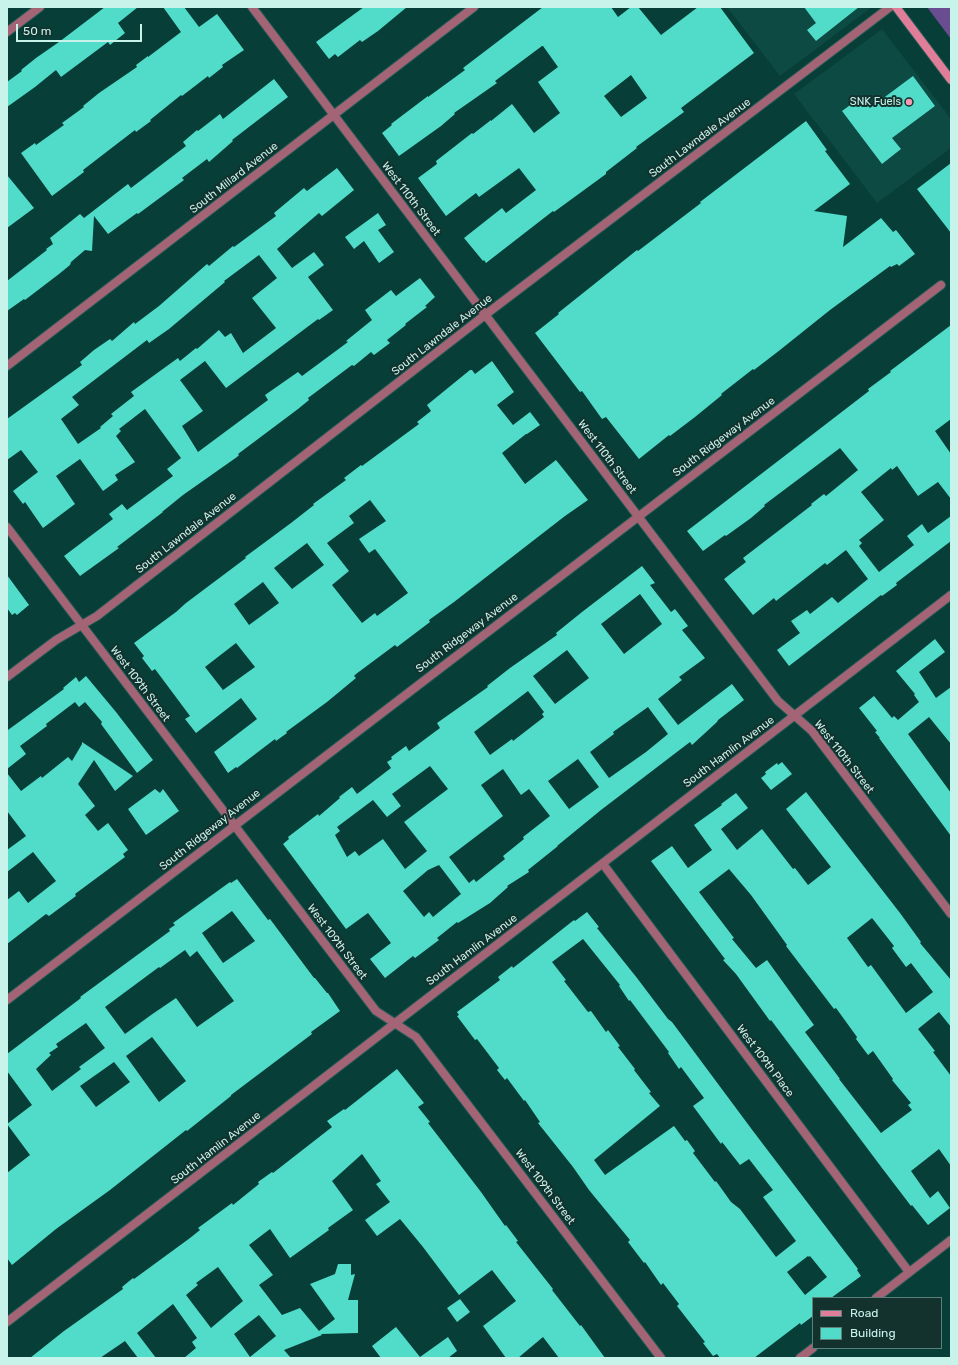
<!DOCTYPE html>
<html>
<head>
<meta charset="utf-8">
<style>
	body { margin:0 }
	#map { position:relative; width:958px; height:1365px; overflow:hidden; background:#073e38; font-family:Rubik,sans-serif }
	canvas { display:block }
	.frame { position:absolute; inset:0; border:8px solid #c8f3eb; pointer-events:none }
	.legend { position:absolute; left:812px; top:1297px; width:130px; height:52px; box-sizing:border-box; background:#13312d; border:1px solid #5b7f79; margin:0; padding:5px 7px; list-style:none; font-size:12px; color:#c8f3eb }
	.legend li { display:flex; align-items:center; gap:8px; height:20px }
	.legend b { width:20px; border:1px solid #5b7f79 }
	.scale { position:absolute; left:16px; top:24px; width:126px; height:18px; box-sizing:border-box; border:2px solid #c8f3eb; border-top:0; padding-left:5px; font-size:12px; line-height:14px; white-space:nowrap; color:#c8f3eb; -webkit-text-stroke:3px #13312d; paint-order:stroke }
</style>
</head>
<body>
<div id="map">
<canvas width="958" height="1365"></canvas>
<div class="frame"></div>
<ul class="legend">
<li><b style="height:5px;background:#e07e9a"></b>Road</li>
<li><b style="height:11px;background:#50dcc9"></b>Building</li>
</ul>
<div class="scale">50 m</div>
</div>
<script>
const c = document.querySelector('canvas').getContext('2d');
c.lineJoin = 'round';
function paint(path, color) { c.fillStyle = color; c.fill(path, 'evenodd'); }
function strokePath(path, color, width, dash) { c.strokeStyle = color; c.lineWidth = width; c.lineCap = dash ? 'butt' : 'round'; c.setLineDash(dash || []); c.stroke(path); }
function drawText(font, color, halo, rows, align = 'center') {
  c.font = font + ' Rubik,sans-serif'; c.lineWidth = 4; c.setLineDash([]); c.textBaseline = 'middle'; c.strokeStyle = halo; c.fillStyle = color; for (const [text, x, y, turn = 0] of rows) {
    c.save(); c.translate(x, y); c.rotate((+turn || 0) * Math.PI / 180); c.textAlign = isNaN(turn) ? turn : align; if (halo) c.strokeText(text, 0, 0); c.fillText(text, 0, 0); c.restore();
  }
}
paint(new Path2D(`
	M727 7H872L780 76Z
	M882 29 951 119V148L877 203 794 94Z`), '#0c4a43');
paint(new Path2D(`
	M927 7H951V39Z`), '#6a4d90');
paint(new Path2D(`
	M105 7H138L118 23 125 33 110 45 108 42 61 77 56 70 35 87 7 107V82L22 71 21 70 36 58 59 42Z
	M163 7H184L199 27 217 14 244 50 222 65 223 67 209 78 208 76 182 96 181 95 150 120 151 121 136 132 135 130 83 170 84 172 52 196 21 153 35 143 36 145 64 125 62 123 84 107 83 106 99 93 137 67 136 65 148 56V57L181 32Z
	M364 7H407L378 31 362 42 360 40 338 57 335 54 329 59 316 42Z
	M543 7H611L618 17 631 7H638L661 35 698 7H720L754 53 681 108 684 112 636 147 637 148 606 172V174L554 212 553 211 486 263 484 260 483 261 464 238 502 208 506 213 536 190 519 168 479 197 476 193 446 216 418 178 437 164 436 161 472 133 473 134 491 120V121L512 104 534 133 560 113 538 82 558 67 543 46H542L495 81 497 83 454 113 455 114 441 126 399 156 382 133 392 125 391 124 428 96V97L465 70 463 68ZM631 75 647 98 621 117 604 96Z
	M804 7H859L816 41 807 30 816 23Z
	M913 76 935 106 892 138 901 149 882 164 842 111 861 97 870 108Z
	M274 79 288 97 232 140 233 141 209 162 207 159 182 178 184 180 138 214 137 213 108 234 94 216 92 251 85 250 71 262 70 265 59 274 25 300 24 299 7 311V281L47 250 46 249 53 244 50 238 80 214 84 218 128 184 131 188 186 146 183 142 197 130 198 131 220 114 223 119Z
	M806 121 827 150 825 151 850 184 814 211 847 216 843 247 881 218 893 232 896 230 915 254 899 266 897 264 891 267 890 266 830 310 780 350 754 370 753 369 721 394 722 395 695 417 670 436 669 435 639 459 606 417 602 419 582 391 580 392 535 333 559 314 558 313 637 250 638 251 701 203 700 202Z
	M951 163V233L917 189Z
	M337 168 354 190 322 216 319 213 277 249 292 268 314 252 324 265 308 277 333 310 319 320 318 319 226 388 205 361 180 380 203 411 182 426 198 452 268 400 265 395 298 372 302 376 348 342 346 341 372 320 365 310 391 290 396 296 420 278 435 297 425 306 427 307 405 324 406 325 387 340 390 343 374 355 371 352 354 366 352 365 308 398 309 400 298 409 238 454 239 455 237 457 183 495 162 512H163L117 547 119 548 80 576 64 556 113 519 109 514 122 504 127 510 173 476 167 469 181 458 145 409 119 429 121 431 116 436 135 462 115 475 118 480 103 491 80 459 56 476 75 504 43 528 25 502 23 504 13 491 38 472 21 450 7 460V419L82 365 80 362 94 350 110 339 112 341 134 322 135 324 159 306 207 264 209 266 233 246 234 247 276 216 274 213 304 188 307 191ZM259 255 277 278 252 298 276 328 243 353 231 333 225 337 219 330 197 349 196 348 180 361 178 358 131 392 134 396 111 414 113 416 100 427 101 428 78 444 61 419 79 405 72 397 147 340 149 343 169 329 225 282 224 281Z
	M7 175 34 208 7 228Z
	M378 213 386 225 378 230 394 252 379 263 364 241 354 249 345 237Z
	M951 325V419L935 431 951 454V499L938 482 918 496 897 466 892 470 891 468 861 492 884 520 859 540 862 543 859 546 879 572 914 545 907 536 922 524 928 533 951 516V541L896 583 897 585 882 596 881 595 789 666 777 650 800 633 791 621 807 610 810 614 832 597 838 603 868 579 846 550 827 565 825 563 776 601 774 598 753 615 724 579 746 562 743 558 812 505 811 504 824 494 826 496 858 470 840 448 764 505 765 506 751 518 726 536 725 535 703 551 687 531 869 391 868 389 891 372 890 371Z
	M492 361 514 392 497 405 513 425 530 412 540 425 527 434H526L502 453 525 484 556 460 588 500 565 516 454 602 429 620 430 622 397 647 395 645 356 674 354 676 356 678 327 702 286 732 287 733 276 741 275 739 237 768 236 767 228 773 214 752 257 719 241 698 196 733 185 719 190 716 155 669 152 671 142 658 144 656 134 643 176 612 186 603 246 558 245 557 291 523 314 505 313 504 346 480 344 478 361 465 362 466 419 424 417 422 431 411 427 405 470 370H472L475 374ZM370 500 386 521 359 539 369 553 375 549 408 593 377 616 375 613 362 623 332 585 349 571 327 543 354 523 349 516ZM307 543 324 565 292 589 274 568ZM263 582 279 603 249 625 234 604ZM236 643 255 667 223 690 205 667Z
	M642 566 655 583 650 585 671 612 675 609 688 626 682 630 705 658 679 677 682 680 658 699 678 725 732 684 744 700 718 720 717 722 692 745 690 742 601 810 557 846H558L528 870 529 872 507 886 508 887 490 903 458 923 457 922 437 938 439 940 415 958 413 956 385 978 370 959 391 943 368 913 346 929 283 844 289 839 288 837 318 814 319 816 340 798 339 797 352 787 357 794 391 768 387 762 392 759 391 757 406 746 409 751 440 728 437 723 488 687 487 686 510 668 557 635 556 633 582 612ZM640 594 662 624 624 654 601 624ZM567 650 589 678 555 704 533 676ZM528 691 544 712 542 714 544 717 513 741 512 739 490 755 474 732ZM648 707 668 734 646 752 609 778 590 752 614 734 613 732ZM578 759 599 787 569 809 548 781ZM430 766 448 789 404 822 427 851 405 869 383 839 359 856 355 851 347 857 335 835 340 831 337 827 373 800 387 817 401 806 392 794ZM503 769 521 795 529 789 550 816 523 837 524 839 503 856 505 859 476 882 474 879 469 883 449 857 503 816 481 785ZM439 865 461 894 433 917 429 912 424 917 403 891 428 870Z
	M7 575 29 605 17 615 15 613 12 615 7 608Z
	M935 639 945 652 919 672 936 698 951 687V744L929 717 908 734 951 793V836L879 738H880L875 732 877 731 859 708 874 696 892 718 894 716 898 720 919 702 914 695 915 694 896 671Z
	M86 676 116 712 153 760 137 773 101 724 102 722 85 702 79 707 75 702 46 724 47 726 20 746 26 754 7 769V729L8 730 64 689 63 688 76 677 79 682Z
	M82 742 133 776 115 791 94 760 78 784 95 806 85 815 98 831 108 823 128 850 123 854 125 857 75 894 76 896 49 916 46 914 7 944V900L19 891 28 903 56 881 33 852 7 872V850L26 836 7 811V773L21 791 41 776 42 778 68 757 72 761 82 744Z
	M782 762 792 774 771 790 761 778 766 774 765 772 777 763 778 765Z
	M155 789 160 793 163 789 179 811 146 835 128 809Z
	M806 792 900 913 921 942 920 943 951 980V1027L939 1012 918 1029 935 1051 933 1052 951 1076V1166L939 1149 911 1171 930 1198 938 1191 950 1208 928 1225 912 1205 911 1206 882 1168 771 1020 770 1021 736 974 723 960 725 959 651 861 672 846 688 868 712 850 694 825 722 805 721 804 736 793 748 808 721 829 737 850 762 829 793 869 795 868 808 885 831 867 786 809ZM729 869 751 895 787 945 786 946 834 1009 836 1008 857 1037 856 1039 868 1055 873 1051 893 1079 892 1080 911 1103 908 1105 912 1110 881 1133 839 1079H840L805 1032 814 1025 767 960 756 968 732 939 734 938 699 892ZM872 918 894 946 892 948 906 967 911 963 933 992 906 1013 871 965 868 967 847 938Z
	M237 879 268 920 270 919 314 978H315L327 993H328L340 1011 311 1032 312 1034 235 1092 231 1095V1096L187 1131 186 1130 110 1190 56 1229 12 1265 7 1258V1173L30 1155 7 1124 32 1105 7 1071V1054L81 998 80 997 170 931 169 929 175 925 173 923 230 882 231 883ZM232 911 255 941 223 963 202 933ZM185 950 190 957 197 951 234 1001 197 1027 176 998 151 1015 125 1034 105 1007 159 967 160 968ZM86 1023 105 1048 79 1067 81 1069 52 1091 36 1069 51 1055 49 1053 58 1047 56 1044ZM152 1037 186 1081 159 1102 126 1056ZM114 1062 130 1082 96 1107 80 1086Z
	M587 912 599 927 597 928 637 978 668 1019 672 1022 753 1131 858 1269 857 1270 861 1276 831 1298H813V1316L801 1325 800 1323 754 1358H720L717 1354 713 1356 703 1343 705 1342 677 1306 679 1304 663 1283 661 1285 645 1262 644 1263 628 1242 630 1240 589 1190 573 1167 538 1123 540 1122 525 1100 524 1101 507 1078 505 1080 497 1070 499 1068 477 1039 475 1040 457 1016 459 1015 457 1012 500 980 498 977 512 966 513 968 574 920 575 921ZM583 939 620 985 619 986 629 1001 630 1000 669 1052 668 1053 679 1069 681 1067 704 1098 693 1106 721 1144 722 1142 740 1165 749 1159 773 1190 763 1197 796 1241 776 1257 740 1209 731 1202 716 1181 715 1182 693 1153 695 1151 687 1140 685 1141 674 1126 605 1175 594 1160 660 1106 649 1093 651 1092 634 1070 635 1069 618 1047 620 1046 608 1030 606 1032 591 1011 588 1012 564 981 566 980 552 962ZM808 1256 809 1257 810 1256 827 1277 805 1295 787 1272Z
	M397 1069 424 1103 418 1107 430 1122 428 1123 481 1192 505 1226 506 1225 518 1241 516 1242 553 1289 552 1290 580 1326 581 1325 605 1358H559L543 1337 518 1358H506L483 1326 516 1301 492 1270 459 1295 423 1247 400 1219 377 1236 365 1220 390 1202 376 1184 381 1181 362 1154 332 1181 353 1210 328 1228 329 1230 290 1258 270 1229 249 1245 273 1275 259 1285 282 1315 300 1308 319 1331 335 1319 310 1284 335 1274 338 1264H351V1275L355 1274 348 1300H358V1333L321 1334 322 1335 284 1350 291 1358H184L196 1348 192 1342 197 1338 173 1304 137 1333 156 1358H138L125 1341 100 1358H30L64 1331 123 1289 122 1287 133 1278 134 1279 190 1238 200 1230 198 1228 232 1203 233 1205 259 1184 258 1182 272 1172 273 1173 332 1127 327 1121 344 1109 345 1110ZM218 1267 243 1301 211 1328 186 1295 198 1285 196 1283ZM259 1315 276 1336 250 1357 234 1334Z
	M460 1299 470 1312 457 1322 447 1308Z
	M396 1327 420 1357 448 1337 457 1351 448 1358H381L372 1346Z`), '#50dcc9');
const minor = new Path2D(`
	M252 7 778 701 812 731 951 914
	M7 32 40 7
	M7 366 474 7
	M7 527 376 1011 416 1037 661 1358
	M7 677 56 640 97 616 485 315 890 7
	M603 864 909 1272
	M7 1000 941 285
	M876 1298 951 1240
	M7 1322 951 595
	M800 1358 813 1348`);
const secondary = new Path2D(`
	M896 7 951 80`);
strokePath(minor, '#265b55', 10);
strokePath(secondary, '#265b55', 10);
strokePath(minor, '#a36576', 8);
strokePath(secondary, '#e07e9a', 8);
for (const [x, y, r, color] of [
	[909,102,4,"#f19ab1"]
]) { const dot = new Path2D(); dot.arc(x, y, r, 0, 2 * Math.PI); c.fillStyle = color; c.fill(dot); strokePath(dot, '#13312d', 1.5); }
drawText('11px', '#c8f3eb', '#13312d', [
	["SNK Fuels",901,102]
], 'right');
drawText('11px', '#c8f3eb', '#13312d', [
	["South Lawndale Avenue",700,138,-37],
	["South Millard Avenue",234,178,-38],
	["West 110th Street",411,199,53],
	["South Lawndale Avenue",442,335,-38],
	["South Ridgeway Avenue",724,437,-37],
	["West 110th Street",607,457,53],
	["South Lawndale Avenue",186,533,-38],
	["South Ridgeway Avenue",467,633,-37],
	["West 109th Street",140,684,53],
	["South Hamlin Avenue",729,752,-37],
	["West 110th Street",844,757,52],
	["South Ridgeway Avenue",210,830,-38],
	["West 109th Street",337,942,53],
	["South Hamlin Avenue",472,950,-37],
	["West 109th Place",765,1061,53],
	["South Hamlin Avenue",216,1148,-38],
	["West 109th Street",545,1187,53]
]);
</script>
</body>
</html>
